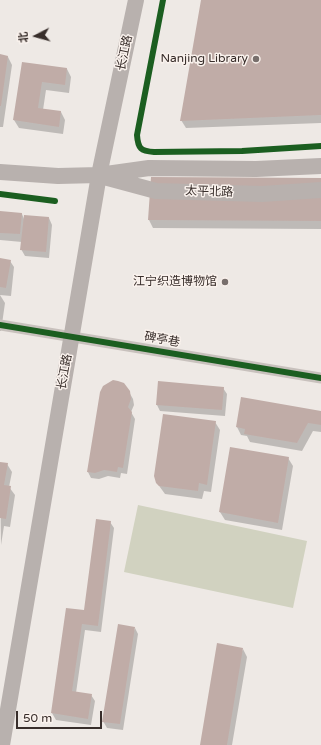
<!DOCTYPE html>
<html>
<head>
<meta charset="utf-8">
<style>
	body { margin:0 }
	#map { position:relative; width:321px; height:745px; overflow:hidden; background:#eee9e5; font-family:"Varela Round","Noto Sans SC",sans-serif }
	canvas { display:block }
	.north { position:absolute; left:16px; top:16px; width:40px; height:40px; -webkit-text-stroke:3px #faf2ed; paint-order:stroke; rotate:264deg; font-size:11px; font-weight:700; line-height:16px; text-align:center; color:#382e2b }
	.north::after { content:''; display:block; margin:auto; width:14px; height:18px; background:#382e2b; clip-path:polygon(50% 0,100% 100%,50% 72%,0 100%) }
	.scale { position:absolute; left:16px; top:711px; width:86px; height:18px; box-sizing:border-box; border:2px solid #382e2b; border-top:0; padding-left:5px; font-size:12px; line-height:14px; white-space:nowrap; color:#382e2b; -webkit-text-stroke:3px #faf2ed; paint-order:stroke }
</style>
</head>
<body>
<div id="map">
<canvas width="321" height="745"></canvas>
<div class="north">北</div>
<div class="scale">50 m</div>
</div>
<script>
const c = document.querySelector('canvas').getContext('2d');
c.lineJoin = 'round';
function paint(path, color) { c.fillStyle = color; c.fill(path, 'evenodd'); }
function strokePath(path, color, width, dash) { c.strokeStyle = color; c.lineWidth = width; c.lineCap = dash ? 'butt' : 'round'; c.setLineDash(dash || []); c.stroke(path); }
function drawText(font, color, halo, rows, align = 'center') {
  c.font = font + ' "Varela Round","Noto Sans SC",sans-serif'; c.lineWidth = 3; c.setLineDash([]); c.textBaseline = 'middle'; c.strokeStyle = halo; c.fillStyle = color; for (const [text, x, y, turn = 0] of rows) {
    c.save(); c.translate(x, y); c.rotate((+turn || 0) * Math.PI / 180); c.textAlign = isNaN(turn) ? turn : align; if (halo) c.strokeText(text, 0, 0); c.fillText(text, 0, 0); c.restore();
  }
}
paint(new Path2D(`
	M138 505 307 541 293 608 124 572Z`), '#d1d2c0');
paint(new Path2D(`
	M202 0H321V123L186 128 181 120Z
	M0 55 8 57 12 65 3 127H0Z
	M23 63 67 69 71 77 69 93 46 90 43 110 61 112 65 120 63 134 19 128 14 120Z
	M321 179V229L153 228 149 220Z
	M0 212 22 214 24 219 49 218 52 225 49 258 25 256 21 249 22 242 0 240Z
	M0 259 10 261 14 267 11 296 0 295 5 303 1 331H0Z
	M223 388 227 394 225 416 160 411 157 405Z
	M129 392 133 399 134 405 131 412 135 419 127 474 121 473 120 478 108 476 99 479 91 478 88 472Z
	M321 412V432L313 431 302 451 250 442 247 436 241 435 237 427Z
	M215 422 220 430 211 492 204 491 202 499 165 494 157 483Z
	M231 448 288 458 293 466 282 530 225 520 220 512Z
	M0 463 7 464 12 472 9 487 15 495 10 527 4 526 1 545Z
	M110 522 114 528 101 632 85 630 76 693 91 695 95 701 91 725 56 720 52 713 67 609 85 611Z
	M135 628 138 634 123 730 107 728 103 721Z
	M243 649 247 657 232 745H201Z`), '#0003');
paint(new Path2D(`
	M201 0H321V115L180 121Z
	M0 54 8 56 1 106H0Z
	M22 62 67 68 65 85 42 82 38 108 61 111 59 127 13 120Z
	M151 177 321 178V221L148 220Z
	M0 211 22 213 20 234 0 233Z
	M24 215 49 217 46 252 20 250Z
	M0 258 11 260 6 288 0 287Z
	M113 380 118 381 124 383 130 391 131 399 128 407 132 412 123 468 118 467 117 472 104 470 95 473 87 472 100 392 103 386Z
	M158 381 224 387 222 410 156 405Z
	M241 397 321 411V425L308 423 297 443 244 434 245 429 236 427Z
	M163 414 216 421 207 485 199 483 198 491 159 486 156 483 154 476Z
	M230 447 289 457 278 523 219 512Z
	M0 462 8 463 4 485 11 486 6 519 0 518Z
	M96 519 111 521 98 626 82 624 72 691 92 694 88 719 51 713 66 608 84 610Z
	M118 624 135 627 120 724 102 722Z
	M217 643 243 648 227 745H200Z`), '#c0aca7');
strokePath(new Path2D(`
	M0 325 321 378`), '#c8c1bd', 11);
strokePath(new Path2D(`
	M0 172 58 176 99 175 149 168 256 169 321 166
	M104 177 156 191 262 194 321 190
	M2 745 99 175 136 0`), '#b8b1ae', 16);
strokePath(new Path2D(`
	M163 0 137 135C138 149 141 151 154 152L242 151 321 146
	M0 194 55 201
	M0 325 321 378`), '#1b5e20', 6);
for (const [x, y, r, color] of [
	[256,59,4,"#786f6c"],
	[225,282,4,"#786f6c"]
]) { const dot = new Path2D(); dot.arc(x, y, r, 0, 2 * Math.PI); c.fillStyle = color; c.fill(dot); strokePath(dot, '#faf2ed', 1.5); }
drawText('12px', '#382e2b', '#faf2ed', [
	["长江路",125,53,-78],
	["太平北路",209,192,2],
	["碑亭巷",162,340,10],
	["长江路",65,372,-80]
]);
drawText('12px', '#382e2b', '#faf2ed', [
	["Nanjing Library",248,59],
	["江宁织造博物馆",217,282]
], 'right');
</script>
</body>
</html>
